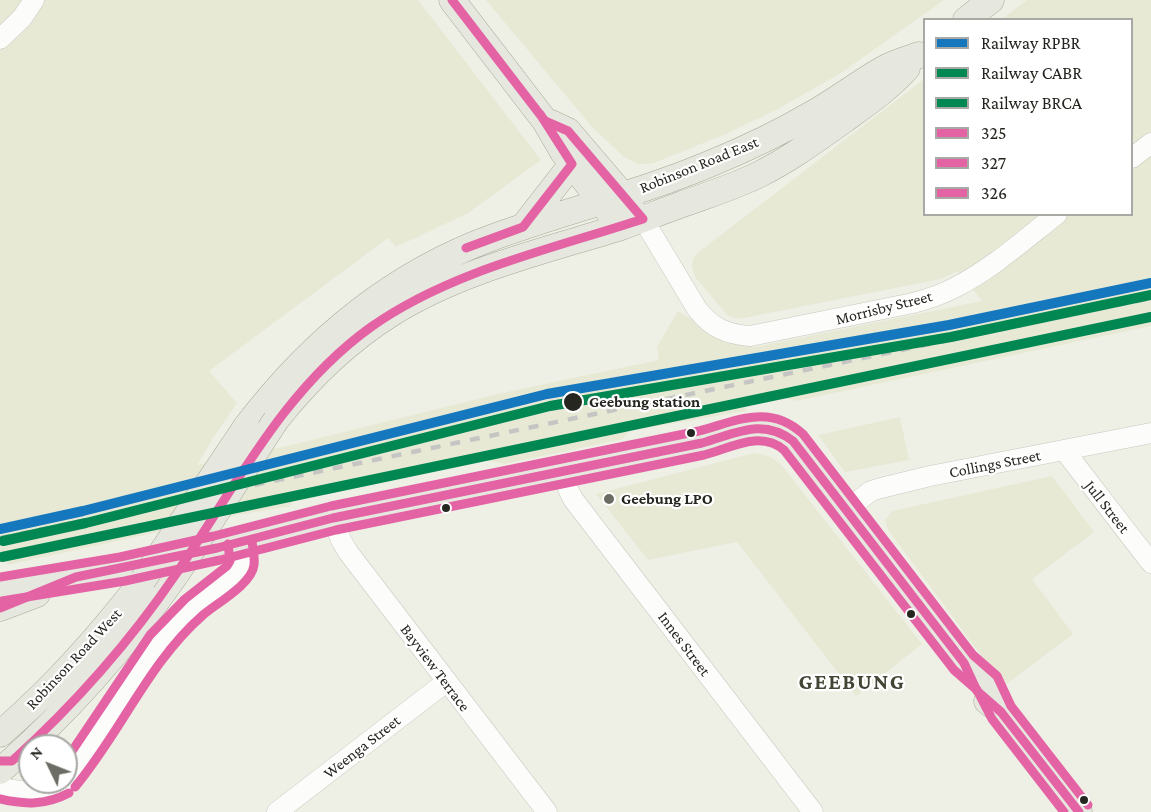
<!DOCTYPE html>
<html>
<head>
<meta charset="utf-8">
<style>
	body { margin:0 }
	#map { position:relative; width:1151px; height:812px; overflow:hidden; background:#eef0e5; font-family:"Crimson Pro",serif }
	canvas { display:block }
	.legend { position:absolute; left:923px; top:18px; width:210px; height:198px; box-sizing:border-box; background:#fff; border:2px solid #a8a8a5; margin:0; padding:8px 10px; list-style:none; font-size:18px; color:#25261f }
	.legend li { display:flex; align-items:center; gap:12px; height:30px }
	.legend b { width:30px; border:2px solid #a8a8a5 }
	.north { position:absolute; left:18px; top:734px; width:60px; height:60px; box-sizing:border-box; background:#fff; border:2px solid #a8a8a5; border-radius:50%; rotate:313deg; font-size:16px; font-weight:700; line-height:24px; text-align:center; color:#25261f }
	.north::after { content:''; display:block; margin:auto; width:21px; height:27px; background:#6b6d64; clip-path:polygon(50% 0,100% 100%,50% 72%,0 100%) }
</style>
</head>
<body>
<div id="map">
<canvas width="1151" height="812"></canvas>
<ul class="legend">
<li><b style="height:8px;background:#1578be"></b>Railway RPBR</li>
<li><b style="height:8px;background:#008752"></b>Railway CABR</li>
<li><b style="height:8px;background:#008752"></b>Railway BRCA</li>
<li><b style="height:8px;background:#e463a4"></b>325</li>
<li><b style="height:8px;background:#e463a4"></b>327</li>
<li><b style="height:8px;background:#e463a4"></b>326</li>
</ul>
<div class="north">N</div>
</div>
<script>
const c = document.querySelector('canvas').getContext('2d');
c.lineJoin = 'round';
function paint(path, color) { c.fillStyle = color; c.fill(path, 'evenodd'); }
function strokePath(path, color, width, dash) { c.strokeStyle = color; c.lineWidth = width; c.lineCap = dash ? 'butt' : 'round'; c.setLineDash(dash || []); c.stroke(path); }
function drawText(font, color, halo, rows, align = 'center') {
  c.font = font + ' "Crimson Pro",serif'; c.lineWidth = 4.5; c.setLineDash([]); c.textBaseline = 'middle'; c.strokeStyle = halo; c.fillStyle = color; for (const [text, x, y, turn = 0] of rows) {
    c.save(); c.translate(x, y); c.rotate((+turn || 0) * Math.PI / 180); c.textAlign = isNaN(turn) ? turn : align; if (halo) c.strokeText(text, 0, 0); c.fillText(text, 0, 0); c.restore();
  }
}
paint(new Path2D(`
	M0 0H418L541 160 468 213 396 247 388 238 209 371 237 403 215 435 197 465 283 447 502 393 659 360 657 347 678 311 729 342 755 347 982 301 958 271 941 279 744 318H734L727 315 695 277 692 267 693 258 700 251 924 79V214H1132V20L1002 19 1027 0H1151V326L796 401 781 397 745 404 746 411 629 431 623 439 504 464 485 460 410 475 405 470 305 490 295 493 291 506 237 515 7 565V561L0 563Z
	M486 0H944L841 73 778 109 726 134 654 163 646 164H638L624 157 592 127Z
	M900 417 909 460 845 472 818 435Z
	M754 453 768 456 780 463 922 644 856 696 737 542 648 560 596 494Z
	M1052 476 1094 532 1032 579 1073 634 1004 686 888 530 885 520 892 511Z`), '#e7e9d5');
const minor = new Path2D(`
	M0 39 22 18 34 0
	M1132 158 1151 143
	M643 219 697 309C712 328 726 334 750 336L913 303C928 299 943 294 956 287 993 268 1025 239 1057 214
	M1064 450 1151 563
	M565 471 568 489 573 499 813 812
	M846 510 871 491 881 488 930 476 1151 433
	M333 518 341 540 348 552 547 812
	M66 779 82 760 159 643 194 607 236 574 242 564 240 543
	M0 787C23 793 42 795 63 782
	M277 812 446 682`);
const major = new Path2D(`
	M452 0 545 121 563 152 609 212
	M966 20 991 0
	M551 123 568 131 631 205
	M523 227 572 164
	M276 420C309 378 346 342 392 313 462 270 544 251 621 227 641 220 660 212 680 205 707 195 734 187 760 174 790 159 817 139 844 120 866 104 889 88 907 68
	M246 427C310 343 391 275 491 238 564 211 642 193 714 162 748 148 781 132 812 114 837 100 860 82 885 68 896 62 908 59 919 55
	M0 589 122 569 217 548 333 518 702 443C732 436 767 414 793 441L964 663 987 683 1001 712
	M0 608 37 594
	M987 701 1001 712 1079 812
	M0 734C54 688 100 636 143 580
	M0 771C68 712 125 647 177 573`);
strokePath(minor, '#c7c8c0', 21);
strokePath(major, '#a6a897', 27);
strokePath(minor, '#fcfdfb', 20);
strokePath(major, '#e6e8df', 26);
strokePath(new Path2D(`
	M0 538 1151 298`), '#c5c6c3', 4.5, [10, 10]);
const majorBridge = new Path2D(`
	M177 573 276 420
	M143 580 246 427`);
strokePath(majorBridge, '#a6a897', 27, []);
strokePath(majorBridge, '#e6e8df', 26);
strokePath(new Path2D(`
	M466 248 523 227 572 164 540 114
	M0 608 76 577 217 548 333 518 702 443C735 434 762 417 793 441L964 663 977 691 1001 712 1079 812
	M0 761H12C74 705 129 643 176 574 235 488 283 390 371 327 450 271 552 249 643 219L568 131 545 121 452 0`), '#e463a4', 9);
strokePath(new Path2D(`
	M2 601 125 581 220 560 336 530 704 455C731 448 760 430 784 450L954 670 977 690 992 719 1064 812
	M75 787C121 732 149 662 203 615 217 603 252 584 254 565 255 557 253 549 252 542
	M0 799C25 805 46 805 69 793`), '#e463a4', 9);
strokePath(new Path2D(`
	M0 577 120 557 214 536 331 506 699 431C737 421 769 403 803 434L973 655 997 676 1011 706 1088 805
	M66 760 150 635 185 599 227 566 230 561 228 544`), '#e463a4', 9);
strokePath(new Path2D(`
	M0 529 83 511 547 394 949 325 1151 283`), '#1578be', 10);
strokePath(new Path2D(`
	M3 541 86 523 550 406 951 337 1151 295`), '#008752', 10);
strokePath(new Path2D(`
	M2 557 1151 317`), '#008752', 10);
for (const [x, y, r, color] of [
	[573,402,10,"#25261f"],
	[691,433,5,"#25261f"],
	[609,499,6,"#6b6d64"],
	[446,508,5,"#25261f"],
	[911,614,5,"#25261f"],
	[1084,800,5,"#25261f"]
]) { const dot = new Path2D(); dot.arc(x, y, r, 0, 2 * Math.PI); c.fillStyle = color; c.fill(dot); strokePath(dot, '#fff', 2); }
drawText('16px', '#25261f', '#fff', [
	["Robinson Road East",699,165,-22],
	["Morrisby Street",884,308,-14],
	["Collings Street",995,464,-11],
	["Jull Street",1107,507,52],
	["Innes Street",684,644,53],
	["Robinson Road West",74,659,-47],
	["Bayview Terrace",435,668,53],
	["Weenga Street",362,747,-38]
]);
drawText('bold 16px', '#25261f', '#fff', [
	["Geebung station",589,402]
], 'left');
drawText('bold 16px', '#25261f', '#fff', [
	["Geebung LPO",621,499]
], 'left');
c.letterSpacing = '1.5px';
drawText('bold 22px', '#434535', '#fff', [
	["GEEBUNG",852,682]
]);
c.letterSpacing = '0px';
</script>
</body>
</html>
